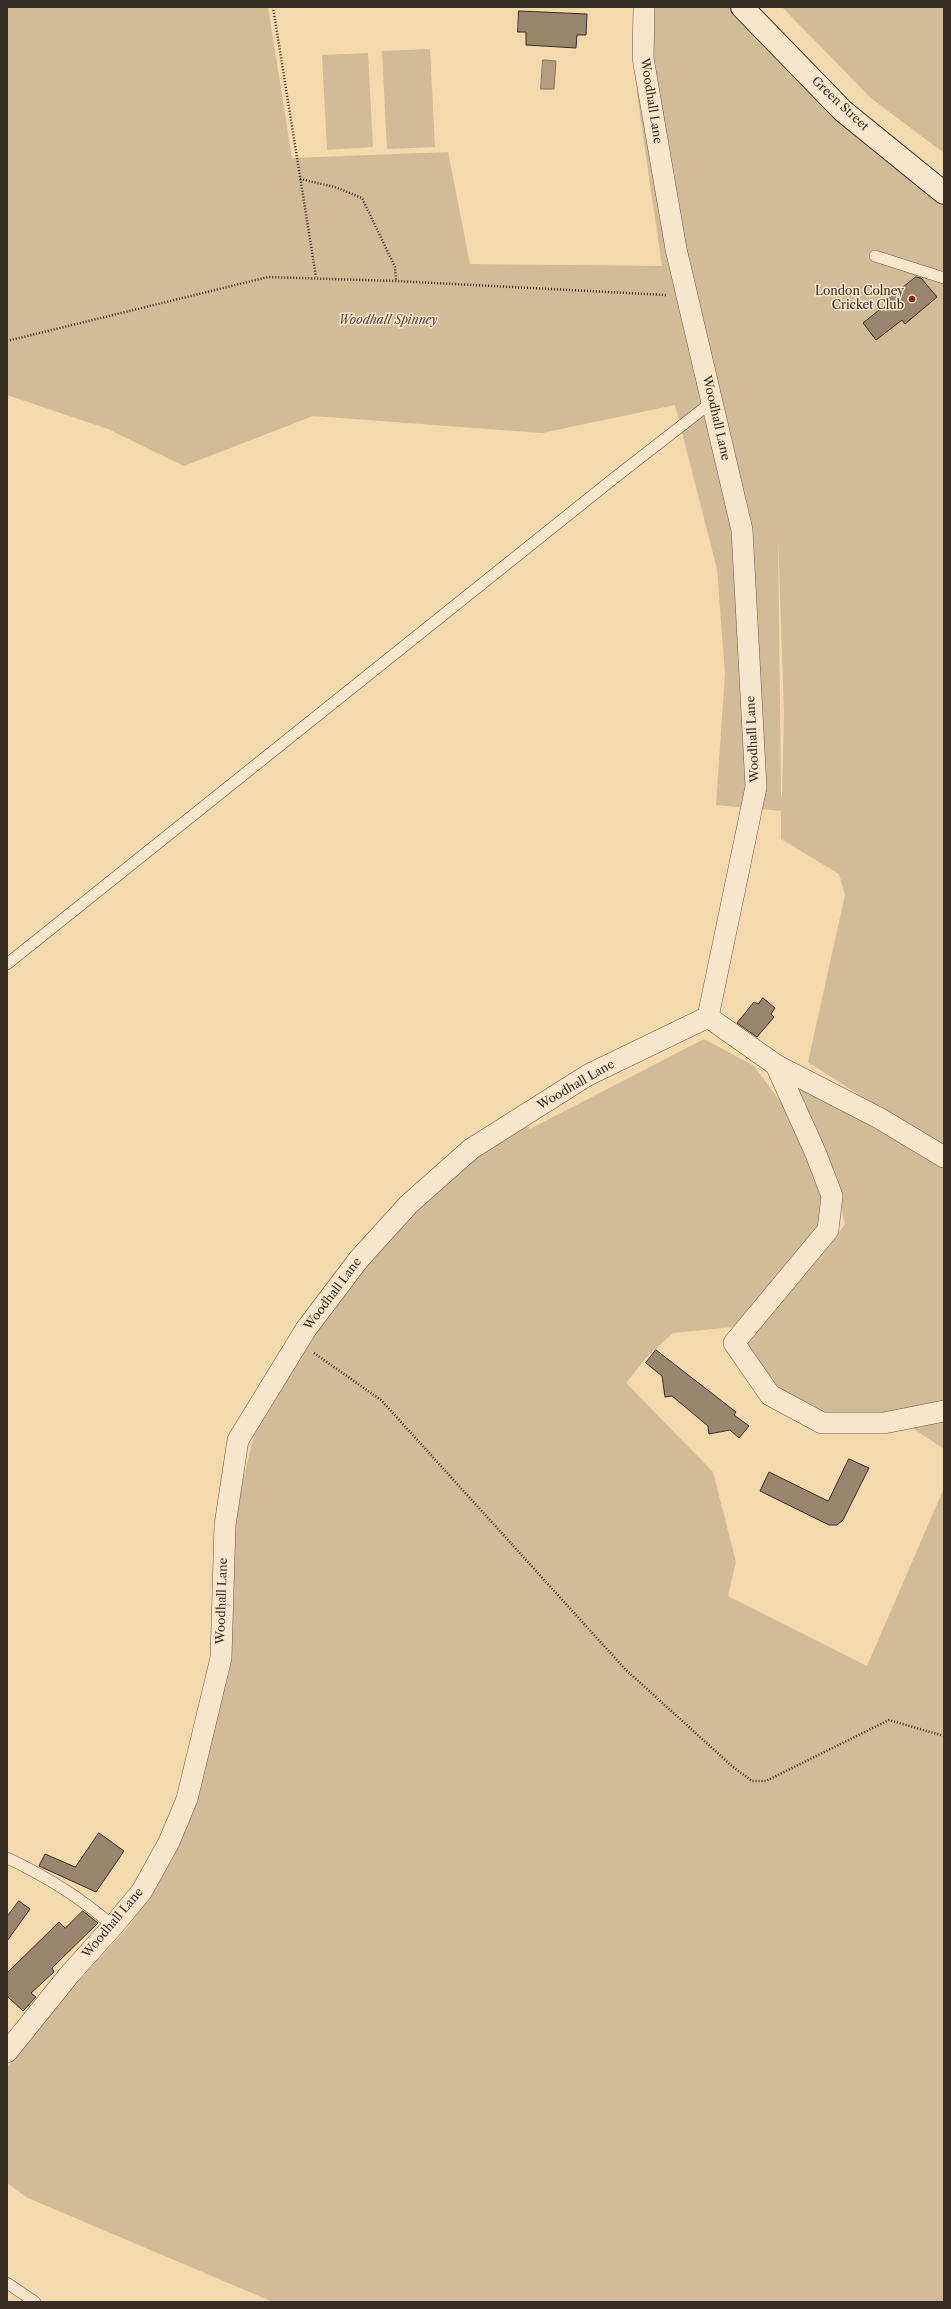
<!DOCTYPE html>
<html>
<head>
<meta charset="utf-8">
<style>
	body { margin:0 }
	#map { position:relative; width:951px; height:2309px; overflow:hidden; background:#f2d9ae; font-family:"Libre Caslon Text",serif }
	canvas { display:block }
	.frame { position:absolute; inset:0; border:8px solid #382d25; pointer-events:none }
</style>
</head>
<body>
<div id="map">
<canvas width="951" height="2309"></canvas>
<div class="frame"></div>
</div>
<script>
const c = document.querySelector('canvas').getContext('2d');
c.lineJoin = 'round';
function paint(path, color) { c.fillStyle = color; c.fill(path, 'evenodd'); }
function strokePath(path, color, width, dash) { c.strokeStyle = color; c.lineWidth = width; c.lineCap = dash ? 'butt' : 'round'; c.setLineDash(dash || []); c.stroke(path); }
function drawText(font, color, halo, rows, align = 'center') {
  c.font = font + ' "Libre Caslon Text",serif'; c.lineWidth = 3; c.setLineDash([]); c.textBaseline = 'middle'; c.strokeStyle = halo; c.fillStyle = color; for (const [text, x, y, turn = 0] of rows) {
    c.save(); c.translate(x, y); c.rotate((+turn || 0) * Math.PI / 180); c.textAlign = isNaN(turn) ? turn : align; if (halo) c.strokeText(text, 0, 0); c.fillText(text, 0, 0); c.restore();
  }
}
paint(new Path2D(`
	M7 7H268L292 158 448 152 470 264 662 266 637 94 636 53 650 7H730L757 36 944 202V1150L808 1062 845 895 839 874 781 839V811L716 805 725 674 717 569 675 405 542 433 313 416 184 466 108 429 7 395ZM778 536 784 713 782 797 781 796Z
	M782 7H944V153L872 99Z
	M430 49 435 147 387 149 382 51Z
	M368 53 373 147 327 150 322 55Z
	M704 1039 754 1066 793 1119 825 1195 819 1231 733 1327 673 1333 646 1358 626 1383 713 1472 736 1562 728 1596 867 1666 944 1488V2302H273L28 2198 7 2183V2068L61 2000 130 1925 172 1860 199 1794 233 1551 238 1501 254 1435 310 1339 339 1296 410 1211 465 1162 524 1123 530 1129Z
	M786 1075 944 1169V1449L891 1414 829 1415 776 1389 741 1341 829 1246 845 1224 834 1177Z`), '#d2bc97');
const water = new Path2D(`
	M543 60 556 61 554 89H541Z`);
paint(water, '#b39f7f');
strokePath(water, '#82715b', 1);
const building = new Path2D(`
	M519 11 587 14 586 35H577L576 48 526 45V32H518Z
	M916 277 921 278 937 297 905 324 902 320 876 340 863 323 888 303 886 301Z
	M763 998 775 1008 771 1014 774 1017 757 1037 737 1023 754 1002 758 1004Z
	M656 1350 736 1412 734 1415 749 1426 739 1438 730 1430 709 1434 708 1426 672 1396 665 1397 662 1376 646 1363Z
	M849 1459 869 1468 843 1520 837 1525H829L760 1491 769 1472 828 1501Z
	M99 1833 124 1851 96 1892 39 1866 45 1854 75 1867Z
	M19 1901 30 1909 7 1941V1917Z
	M83 1911 98 1923 52 1968 54 1972 31 1993 36 1997 23 2011 7 1996V1973L59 1922 65 1928Z`);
paint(building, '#99866c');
strokePath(building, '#382d25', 1);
const lane = new Path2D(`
	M875 256 944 278
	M7 964 613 479 712 402
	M7 1858C46 1876 81 1898 113 1926
	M7 2283 35 2302`);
const street = new Path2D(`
	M708 1017 776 1065 879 1118 944 1157
	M776 1065 816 1154 832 1196 828 1230 734 1343 770 1395 822 1423H884L944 1411
	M7 2052 69 1975 113 1926 142 1891 169 1842 187 1799 221 1658 225 1525 238 1440 306 1329 359 1259 409 1204 471 1149 588 1075 708 1017 756 787 742 530 676 249 643 58 644 7`);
const secondary = new Path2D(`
	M742 7 843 111 944 193`);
strokePath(lane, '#665847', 12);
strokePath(street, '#665847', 22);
strokePath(secondary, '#382d25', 24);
strokePath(new Path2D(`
	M273 7 316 277
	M300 179 335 187 362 198 395 267 396 281
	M7 341 268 277 396 281 666 295
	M314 1353 381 1400 625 1669 733 1767 752 1781H766L889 1720 944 1736`), '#382d25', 2.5, [1, 2]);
strokePath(lane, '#f7e6ca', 11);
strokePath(street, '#f7e6ca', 21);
strokePath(secondary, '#f7e6ca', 22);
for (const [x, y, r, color] of [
	[912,299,4,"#8f2418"]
]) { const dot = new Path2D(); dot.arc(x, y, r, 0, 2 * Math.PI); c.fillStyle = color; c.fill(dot); strokePath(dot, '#f7e6ca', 1.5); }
drawText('12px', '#382d25', '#f7e6ca', [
	["Woodhall Lane",651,101,81],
	["Green Street",840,104,43],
	["Woodhall Lane",716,418,77],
	["Woodhall Lane",753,739,-93],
	["Woodhall Lane",576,1085,-30],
	["Woodhall Lane",333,1294,-53],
	["Woodhall Lane",222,1601,-88],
	["Woodhall Lane",113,1923,-50]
]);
drawText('12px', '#382d25', '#f7e6ca', [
	["London Colney",904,292],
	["Cricket Club",904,306]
], 'right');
drawText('italic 12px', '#574a3c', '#f7e6ca', [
	["Woodhall Spinney",388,321]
]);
</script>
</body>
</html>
